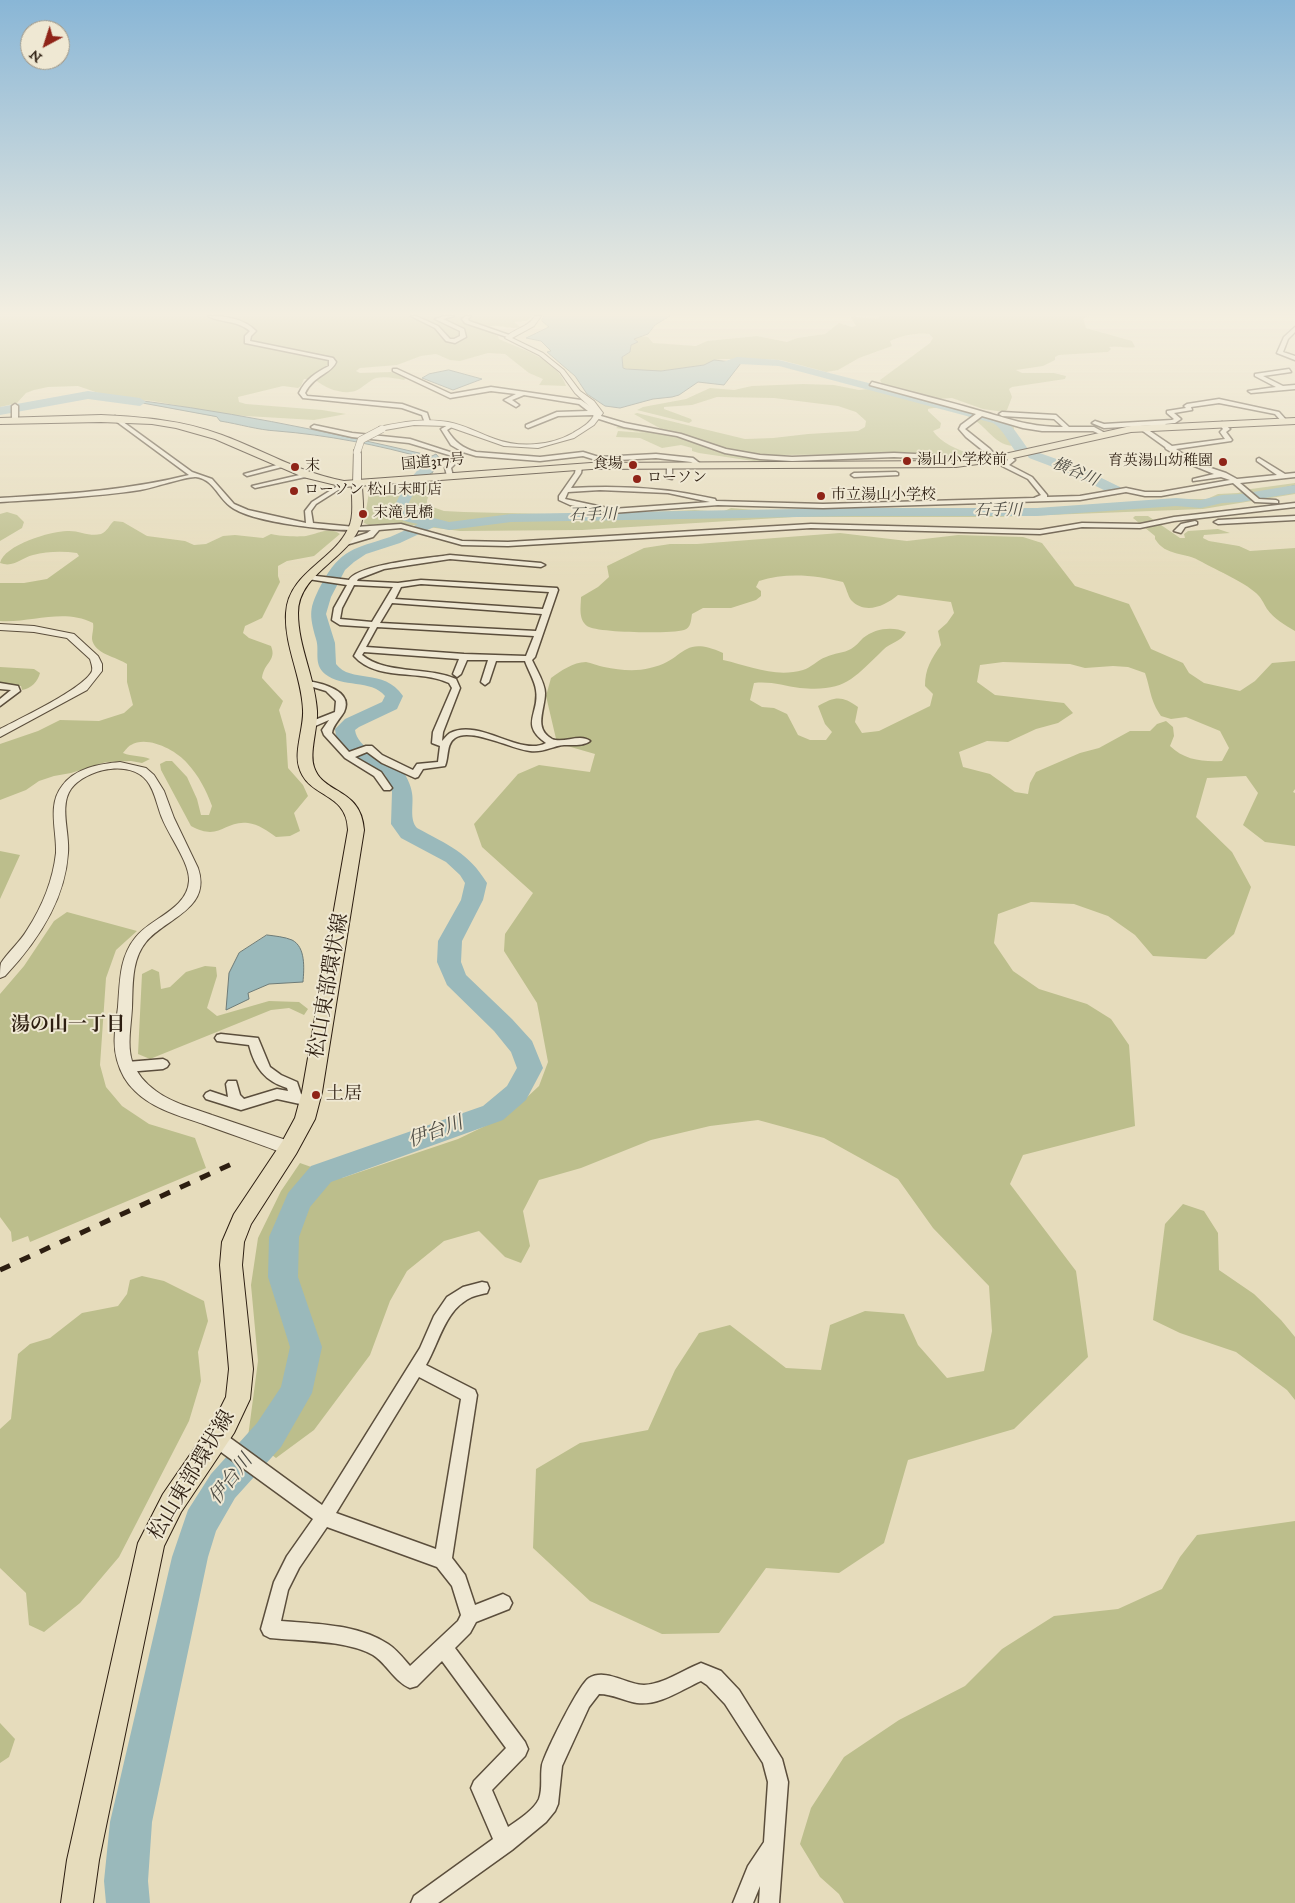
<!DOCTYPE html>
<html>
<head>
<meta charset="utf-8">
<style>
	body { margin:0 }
	#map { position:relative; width:1295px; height:1903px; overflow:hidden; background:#e6dcbc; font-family:"IM FELL DW Pica",serif }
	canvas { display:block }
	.north { position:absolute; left:20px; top:20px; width:50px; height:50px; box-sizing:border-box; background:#efe8d3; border:1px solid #a19785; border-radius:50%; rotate:220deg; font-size:14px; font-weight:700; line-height:20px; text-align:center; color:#2d1e11 }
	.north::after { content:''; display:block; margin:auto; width:18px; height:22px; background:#8f2418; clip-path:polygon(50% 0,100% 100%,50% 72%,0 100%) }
</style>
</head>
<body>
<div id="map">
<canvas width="1295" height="1903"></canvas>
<div class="north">N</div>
</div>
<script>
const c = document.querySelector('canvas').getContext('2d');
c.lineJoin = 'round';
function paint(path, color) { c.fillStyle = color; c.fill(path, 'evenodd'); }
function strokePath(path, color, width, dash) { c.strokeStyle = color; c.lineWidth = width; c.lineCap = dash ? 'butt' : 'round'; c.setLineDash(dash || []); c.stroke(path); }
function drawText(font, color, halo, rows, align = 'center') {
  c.font = font + ' "IM FELL DW Pica","Noto Serif JP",serif'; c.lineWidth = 4; c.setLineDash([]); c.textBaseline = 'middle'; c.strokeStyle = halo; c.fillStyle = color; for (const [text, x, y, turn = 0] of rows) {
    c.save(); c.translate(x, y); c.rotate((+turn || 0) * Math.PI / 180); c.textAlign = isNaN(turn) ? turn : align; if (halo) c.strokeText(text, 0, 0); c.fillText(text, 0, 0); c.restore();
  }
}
paint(new Path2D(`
	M0 316H532L527 321 514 322 520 327C508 331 494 321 483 329L498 336 499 339C522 350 557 358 566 386L539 385 543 379 529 373 505 354 488 353 460 361 450 360 436 354 421 356 397 365 360 368 356 371 360 373 391 372 406 378 404 380C395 378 385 376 376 378 368 381 363 388 355 391 343 395 323 388 315 379H304L301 386 298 388 283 386 238 397 239 402 246 404 322 410 346 414 314 420 229 415 153 401 110 397 78 386 48 387 34 390 26 393 17 403 0 407Z
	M850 316 876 319 879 318 878 316H1090L1083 318 1086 328 1132 341 1135 347C1126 349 1118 345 1109 347L1111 349 1108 352 1059 355 1055 357V360L1043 366 1016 370 1022 373H1054L1066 376 1065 379 1012 387 1009 389 1012 397 1007 410 1004 412 983 409 952 398 938 399 882 384 880 380 930 343 933 338 929 334C915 333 903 335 890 341L892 346 859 358 838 370 826 372 781 360 762 359H722L715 360 704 365 661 371H639L623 368 622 357 630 352 631 345 637 342 634 339 640 336 648 337 653 343 696 346 707 341 757 336 787 342 797 338 825 334 839 323 852 327 856 326Z
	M803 384 834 385 859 390 878 388 961 410 1010 417 1011 421 1005 423 1014 427V435L1022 445C999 450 992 433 976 421 965 413 941 405 928 409V411L941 423 940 428 933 431C941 443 957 449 970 454V457L964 459 907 454 772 455 767 463H755L753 461 699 453 692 451V448L681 445 662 448 640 438 616 437 618 431 645 433 616 428 619 426 661 432 665 431 634 414 637 413 745 439 773 438 808 434 858 431 865 427 866 421 856 412 838 406 774 398 717 397 692 405 664 407V409L691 419 692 421 689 423 637 410 643 407 686 399 710 388 734 390 752 386Z
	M433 472C436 491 426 494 427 505L444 511 464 512 587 515 695 510 722 512 731 508 778 512 1078 508 1132 504 1175 499H1207L1218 494 1238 493 1251 489 1295 483V486L1253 495 1218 497 1212 502 1295 492V494L1203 509 997 517H794L582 530 460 531 395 523 369 525 364 523 369 492 383 491 387 496 420 473 417 483Z
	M7 512 17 515 24 522 22 528 0 541V514Z
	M1135 516H1148L1180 538H1185L1184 534 1188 531 1218 529 1230 533 1204 535 1203 538 1209 541 1239 546 1250 551 1295 548V631C1285 625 1274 619 1267 609 1264 604 1261 597 1256 593 1244 582 1218 571 1202 562 1184 551 1166 557 1155 539V536L1133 518Z
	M114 521 123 522 147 536 185 541 194 545 206 544 223 536 235 535 263 538 271 534C279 536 297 537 306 536 318 534 328 526 340 534L314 556 287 561 278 566V576L280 582 262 618 245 626 243 633 249 638 271 646C277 661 264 662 262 678L283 701 279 710 286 734 288 768 303 785 308 796 294 813 300 831 290 836 276 837C268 831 258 824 248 823 224 820 220 842 191 826L161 770 160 764 166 761H172L187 777 197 799 201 815H209L212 806C206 790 199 776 187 763 176 750 147 735 131 745 128 746 125 751 123 753 132 757 141 755 150 759L142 763 131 761 106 762 71 773 54 776 39 781 26 790 0 800V744L38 731 60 720 99 721 124 713 133 705 127 682V664C117 657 94 654 92 639 92 634 94 628 93 623 63 608 32 623 0 621V583H24L47 579 79 556 77 553C63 551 48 551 33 555 21 558 14 568 0 563 4 545 51 531 67 531 79 530 89 537 101 534 108 531 109 525 114 521Z
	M840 533 907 541 958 535 1023 537 1042 543 1075 586 1129 604 1151 649 1183 663 1189 673 1204 683 1240 691 1255 681 1272 663 1295 661V789L1293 792 1295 793V846L1265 842 1243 825 1258 793 1246 776 1207 778 1196 817 1232 852 1251 887 1234 934 1206 959 1153 956 1135 935 1108 916 1074 904 1031 902 998 914 994 943 1013 971 1039 989 1087 1004 1111 1019 1129 1045 1135 1126 1023 1155 1010 1184 1076 1271 1088 1357 1014 1429 908 1460 884 1543 839 1573 766 1568 719 1633 662 1634 590 1601 533 1548 536 1469 580 1443 648 1430 675 1370 699 1333 730 1325 786 1368 821 1370 830 1325 865 1311 904 1314 918 1345 947 1378 984 1371 992 1331 989 1286 933 1228 898 1179 824 1138 758 1120 710 1126 651 1140 581 1168 539 1180 523 1211 530 1246 521 1263 505 1257 479 1231 444 1241 407 1271 390 1301 370 1355 314 1430 276 1458 248 1437 258 1361 251 1285 258 1238 281 1191 300 1163 342 1178 458 1139 508 1115 539 1086 548 1062 537 1003 504 951 505 934 533 893 482 847 474 824 518 774 539 765 590 772 595 754 557 743 546 696 551 678C561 671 573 662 586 662 591 663 599 666 604 667 619 670 635 672 650 668 686 661 680 634 723 653V660C750 666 775 678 803 670 811 668 817 660 826 657 834 653 844 653 851 649 856 646 859 642 863 638 875 628 893 626 906 632 901 642 891 642 883 650 853 679 845 692 800 688 784 686 771 681 754 683L750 700 762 707 774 708 787 714 798 735 810 740H826L832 732 825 724 818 706C836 696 842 696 858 707L855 722 862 733 879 731 930 706 933 694 925 686C925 669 931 659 941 645L938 631 947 623 954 613 951 602 898 595C885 606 865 615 851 600 848 596 846 587 843 582 816 575 786 572 759 581L756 587 761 591V596L756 600 731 608H703L692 614C691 620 691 628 684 630 671 634 597 633 587 626 578 619 581 606 581 597L598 587 609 577 607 566 644 548 670 544H697ZM1003 662 1070 664 1085 668 1113 666 1128 667 1145 673C1151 691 1150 700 1161 716L1171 719 1186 717 1220 731 1229 748 1222 761C1203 762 1184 760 1170 746L1174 736 1173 727 1166 721 1157 724 1150 731H1130L1099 748 1080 753 1036 772 1030 783 1028 794 1015 792 990 774 963 767 959 752 987 741 1008 742 1036 729 1058 723 1073 713 1064 703 995 695 977 682 980 665Z
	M0 667 34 669 40 673C38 681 31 689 22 690L21 686 0 684Z
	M0 851 20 855 0 899Z
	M67 912 137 931 116 950 106 978 100 1065 106 1087 122 1106 149 1124 195 1138 206 1168 30 1242 28 1236 12 1242 11 1232 0 1217V994L24 966 54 921Z
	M205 966 216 967 217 976 207 1008 217 1016 269 1001 299 1002 308 1009 304 1015 289 1008 271 1010 150 1059 138 1054 142 974 152 969 159 972 161 989 170 987 186 972Z
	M1183 1204 1204 1211 1218 1233 1219 1270 1254 1294 1281 1320 1295 1337V1400L1287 1390 1236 1352 1180 1333 1153 1320 1165 1224Z
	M142 1276 164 1281 204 1301 208 1321 198 1352 201 1381 189 1421 119 1557 80 1603 44 1632 29 1625 26 1593 0 1568V1429L11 1419 18 1354 30 1344 50 1338 82 1313 118 1306 127 1294 130 1280Z
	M1295 1521V1903H844L839 1894 820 1877 800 1844 811 1808 844 1757 899 1720 965 1686 1002 1649 1054 1616 1118 1609 1162 1589 1180 1557 1197 1535Z
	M0 1723 15 1739 9 1757 0 1763Z`), '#bcbe8c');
const water = new Path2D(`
	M544 316H670L655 325 648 334 634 339 638 342 631 345 630 352 622 357 623 368 626 369 661 371 704 365 714 360 741 363 724 385 698 382 679 395 672 397 653 399 620 408 605 406 587 394 575 376 547 352 551 351 541 341 526 338 549 327 542 321Z
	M449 370 482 379 453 390 422 378 429 374Z
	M110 397C218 409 326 431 432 456L436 454 441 460 433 467V472L416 483 422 470 423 462 428 459C379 445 327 435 277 431 258 430 239 424 220 421L217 417Z
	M1295 486V492L1242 500 1210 502 1218 497 1253 495Z
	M267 935C275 936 285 937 292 940 306 947 304 969 303 982L269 984 248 993 249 999 226 1010 229 973 239 953Z`);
paint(water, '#9ab9bb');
strokePath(water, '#6e7b77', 1);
paint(new Path2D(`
	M737 357 779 360 1001 417C1012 424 1020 438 1028 449L1026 452H1016C1008 442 1003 429 993 423L779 366 738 364 698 378 692 374 694 372Z
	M88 391 140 398 146 402 140 406 88 399 0 415V407Z
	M1034 451 1079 467 1120 487 1122 490 1120 493H1110L1069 473 1029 458 1027 455 1029 452Z
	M435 456 442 460C431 474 409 492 407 511L449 522 511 514 855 508H1037L1176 498 1201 500 1222 495 1241 494 1295 485V493L1241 502 1222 503 1201 508 1176 506 1037 516H855L511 522 449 530 434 527 400 543 366 554 354 562 345 570 331 597 326 614 335 643 336 664C351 684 383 667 403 696L397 709 359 727 355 730C357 748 387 760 401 768 406 775 411 785 412 793 414 805 409 819 417 828 448 845 468 852 487 883L483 900 462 941 461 962 466 975 512 1019 532 1041 543 1068 526 1100 503 1120 331 1182 310 1207 299 1237 298 1277 322 1347 312 1393 281 1447 235 1498 216 1531 208 1557 152 1822 148 1881 150 1903H106L104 1881 110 1822 172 1557 188 1510 211 1474 257 1423 281 1387 290 1347 268 1277 269 1237 288 1193 311 1166 483 1106 507 1086 517 1068 511 1052 494 1031 447 985 437 962 438 941 461 900 465 883 460 875 446 862 401 838 391 824 392 792 385 775 355 758 336 736 335 729 345 719 382 702 385 696C371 679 342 688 325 674 313 664 320 651 316 639 309 614 309 608 321 585 341 548 354 549 390 537 400 533 409 528 418 524 409 522 398 521 393 513 394 499 422 459 435 456Z`), '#9ab9bb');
const minor = new Path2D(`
	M208 316C225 316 243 318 256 331L251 336 250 341 333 358 336 362C331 374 314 375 305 393L307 396 402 404 427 413 430 422 425 423 422 415 402 408 303 398 299 393C306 379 315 373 329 366V360L245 343V336L250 331C237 320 221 323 208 316Z
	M411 316H416L438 326 450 339H454L460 336V331L435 319 445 316H454L443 319 464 329 466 337 455 343 446 341 435 328Z
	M466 316H471L468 319 469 321 512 336 507 337 465 323 462 319Z
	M1295 327V332L1288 339 1283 352 1295 356V360L1277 353 1284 337Z
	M393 369H397L451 394 491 387 581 400 601 414V416L625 423 681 434 726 449 760 455 792 457 894 453 935 455 959 464 956 466 934 459 894 457 792 461 760 459 725 453 677 436 624 427 596 418 593 415 558 416 528 428 526 427V425L557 412 588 411 579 404 524 395 512 400 519 405 516 407 504 400 516 394 491 391 450 398 393 371Z
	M1289 369 1291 372 1263 376 1283 386 1295 385V389L1251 393 1248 391 1276 387 1255 376V374Z
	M872 382C909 392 947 401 984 412 1013 420 1031 427 1063 427L1054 419 1002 416 999 414 1002 412 1056 415 1069 427H1094L1107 434 1104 436 1093 431H1042L1023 428 982 416 965 429 990 449 999 459 996 461 966 437 959 429 961 425 976 414 870 385Z
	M1219 399 1279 412 1288 422 1283 423 1275 414 1219 403 1191 407 1192 410 1174 413 1181 419 1175 423 1165 424 1168 427 1165 429 1158 425 1104 428 1092 423 1095 421 1104 424 1172 420 1174 419 1167 413V411L1186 408 1184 406 1187 404Z
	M15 404 18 406V420L15 422 12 420V406Z
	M115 416 192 472 212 479 234 504 248 510 306 523 305 511 312 502 344 482 346 483V485L316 504 311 511 313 523 355 527 401 524 462 541 508 542 811 524 1040 530 1082 523 1140 524 1174 517 1295 503V507L1174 521 1140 528 1082 527 1040 534 811 528 508 546 462 545 401 528 379 530 373 537 346 545 342 543 343 541 367 533 371 530C341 532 252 524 230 506 218 497 213 479 196 477 187 476 153 488 140 490 94 497 47 499 0 502V498C65 494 125 491 189 475L113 419 112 418Z
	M1222 422 1230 429 1226 432 1232 440 1231 441 1176 449 1196 463 1226 473 1237 479 1277 475 1257 461V459L1259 458 1285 474 1295 473V477L1240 483 1259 499 1276 500 1278 501V503L1255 502 1233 483 1161 496H1145L1126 492 1080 500 823 508 718 505 612 513 570 505 559 500V496L575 473 576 467 579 465 582 467 581 473 571 488C620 485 668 488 715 499L716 501 823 504 1034 498 1041 495 1028 479 1002 466V464L1008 460 1006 457 1009 455 1015 460 1009 465 1032 477 1047 495V497L1080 496 1126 488 1145 492H1161L1230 480 1221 477 1193 481V479L1214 474 1192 465 1182 459 1163 462V460L1178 456 1166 449 1165 447 1140 429V427H1144L1172 446 1225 439 1220 432 1223 429 1219 424ZM600 490 668 493 710 502 612 509 565 499 568 492Z
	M450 424 455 425 447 430C455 442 462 448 476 452L540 457 583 452 599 457 656 454 693 458 702 465 699 467 691 462 656 458 599 461 583 456 540 461 476 456 463 452 451 445 441 429Z
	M314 425 352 433 410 439 453 453 458 455 460 459 451 468 453 476 450 478 447 476 445 468 454 459 449 455 409 443 352 437 312 428 311 427Z
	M284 463 286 464V466L247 476 244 474Z
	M667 464 672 465V479L667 478Z
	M896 472 898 473V475L854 477 851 475 854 473Z
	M308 473 311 475 310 476 255 488 252 486Z
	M1295 516V520L1218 524 1214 522 1218 520Z
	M1195 521 1197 522V524L1185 527 1181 533 1174 531 1181 524Z
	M450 555 541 563 545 565 541 567 450 559 384 569 358 579 357 581 398 583 421 580 557 588 558 590 535 657 532 660C536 669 545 683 545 693 545 710 533 728 552 739 563 744 580 733 590 741 584 746 572 745 564 745 552 746 543 753 530 751 512 749 470 727 455 738 446 744 449 757 445 766L423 769 418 777 415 778 382 763 367 752 355 757 381 772 392 788 390 790H384L374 776 345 758 324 735 322 730 329 720 313 727H307V723L335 712 336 701 326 691 303 684 307 681C322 683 354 691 344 712 340 719 333 725 332 733L349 752 366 746H372L382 755 413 770 417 764 438 762 440 746 432 743 433 732 452 688 449 683C420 669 377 682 354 656L370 627 340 625 332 620 334 608 347 585 308 579 304 577 308 575 349 580C358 564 430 558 450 555ZM421 584 549 592 543 609 395 599 401 587ZM354 585 393 587 372 622 340 619 342 608ZM392 603 542 614 536 631 380 623ZM377 627 534 636 526 656 464 654 366 647ZM364 652 459 659 453 674 457 677 461 674 467 660H488L481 682 485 685 489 682 496 661H525C528 670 535 681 536 690 540 714 519 724 546 743 520 757 480 718 450 733 447 735 444 739 442 741L443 732 460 688 456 679C426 666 386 675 362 655Z
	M0 683 18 686 20 691 0 706V699L11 690 0 689Z
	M221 1034 258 1038 270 1067 281 1075 297 1082 301 1094 304 1096 306 1099 304 1102 300 1104 277 1099 241 1110 206 1099 204 1096 206 1093 210 1091 228 1097 226 1084 228 1081H236L240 1095 244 1099 277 1089 288 1091 287 1088C265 1081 255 1068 249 1045L217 1041 215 1038 217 1035Z
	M163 1059 167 1061 169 1064 167 1067 163 1069 127 1072 123 1070 121 1067 123 1064 127 1062Z
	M482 1282 487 1283 489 1288 487 1293C482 1294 477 1295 472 1297 445 1309 440 1341 426 1365L475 1390 477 1395 452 1558 465 1575 475 1605 503 1594 509 1597 512 1603 509 1609 476 1622 470 1633 455 1648 525 1742 528 1749 525 1756 492 1790 508 1827C518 1820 534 1810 539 1799 543 1788 540 1776 542 1765 546 1751 579 1684 589 1678 606 1668 627 1685 644 1685 664 1684 683 1670 701 1663L721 1671 739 1690 782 1759 788 1782 779 1903H759L760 1886 753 1903H733L748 1866 764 1842 768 1782 763 1763 725 1704 707 1685 701 1681C681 1690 659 1706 637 1703 624 1701 613 1694 599 1694L589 1707 562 1766 558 1804 555 1811 546 1822 512 1850 438 1903H411L414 1896 493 1839 471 1788 474 1781 506 1748 442 1661 417 1686 410 1688C395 1682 387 1664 373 1655 346 1640 300 1641 270 1638L264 1635 261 1629 274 1582 287 1556 313 1519 210 1444 208 1438 210 1432 216 1430 222 1432 322 1505 420 1348 434 1316 447 1297 463 1287ZM419 1377 461 1399 436 1549 336 1513ZM327 1527 437 1567 452 1586 461 1615 458 1621 410 1666C403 1658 397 1650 388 1644 358 1624 316 1624 281 1621L288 1590 299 1568Z`);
const tertiary = new Path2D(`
	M535 316H541L534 326 512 338 543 353 564 370 580 391 594 401 603 413 594 425 574 438 538 448 504 446 447 426 414 425 379 431V427C402 422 425 418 448 422 464 425 479 433 495 439 519 448 550 446 573 433 581 428 591 423 595 413L588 405 575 393 560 372 539 355 505 338C514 328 528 328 535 316Z
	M354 450 361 452V484L357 486 353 484Z
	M0 624 34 626 74 634 98 656 102 664V671L87 690 0 737V729C19 719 85 688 92 671 93 667 91 663 90 659L67 638 34 632 0 630Z
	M120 762 146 768 154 775 164 791 174 818 198 868C212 909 166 918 146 942 131 960 133 987 132 1008 131 1026 127 1045 132 1061 137 1074 145 1083 156 1091 172 1103 193 1108 212 1115 239 1124 267 1134 295 1143L297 1148 295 1153 289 1154 283 1153C257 1143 230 1134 203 1124 180 1116 153 1109 135 1091 126 1083 120 1071 117 1060 112 1043 116 1024 118 1007 120 983 119 958 135 938 150 918 187 910 189 881 190 863 169 836 162 818 157 806 155 791 147 781 130 759 86 769 71 789 59 806 70 833 68 853 65 901 37 942 5 976L0 978C0 973 0 967 1 963 8 952 20 942 27 930 42 907 53 880 56 853 57 831 47 805 62 786 75 768 99 764 120 762Z`);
const primary = new Path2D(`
	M357 481 362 484C362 498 366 516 359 529 344 561 298 575 298 613 298 647 315 677 317 711 318 728 309 752 314 767 323 795 361 787 364 830L322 1092 315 1119 296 1154 251 1224 244 1242 242 1265 253 1369 250 1399 234 1433 181 1512 164 1546 99 1860 93 1903H61L67 1860 138 1543 163 1494 216 1417 226 1397 229 1369 220 1265 222 1242 234 1214 282 1142 295 1118 302 1092 348 830C347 791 308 799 299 767 294 751 304 727 303 710 302 677 284 646 286 613 288 573 333 561 348 529 355 516 351 498 352 484Z`);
const trunk = new Path2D(`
	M101 415C142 417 183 420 222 435 263 450 300 473 344 481L591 463 956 461 1000 455 1131 426 1295 418V424L1131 432 1000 461 956 467 591 469 344 487 303 477 215 439 176 428 152 424 101 422 0 424V418Z`);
strokePath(minor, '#5b4e3c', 3);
strokePath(tertiary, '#5b4e3c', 2);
strokePath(primary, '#2d1e11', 2);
strokePath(trunk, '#2d1e11', 2);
paint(minor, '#efe8d3');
paint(tertiary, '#efe8d3');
paint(primary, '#e6dcbc');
paint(trunk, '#e6dcbc');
strokePath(new Path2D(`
	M0 1270 238 1161`), '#2d1e11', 5, [11, 11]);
const tertiaryBridge = new Path2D(`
	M357 452 361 440 382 429`);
strokePath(tertiaryBridge, '#5b4e3c', 8, []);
strokePath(tertiaryBridge, '#efe8d3', 7);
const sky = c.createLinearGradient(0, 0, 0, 582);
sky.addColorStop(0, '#89b6d6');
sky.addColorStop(0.54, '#f4efe1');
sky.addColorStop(1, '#f4efe100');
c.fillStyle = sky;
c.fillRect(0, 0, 1295, 582);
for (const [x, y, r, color] of [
	[907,461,5,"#8f2418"],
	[1223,462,5,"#8f2418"],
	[633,465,5,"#8f2418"],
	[295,467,5,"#8f2418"],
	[637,479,5,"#8f2418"],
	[294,491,5,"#8f2418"],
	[821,496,5,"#8f2418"],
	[363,514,5,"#8f2418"],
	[316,1095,5,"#8f2418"]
]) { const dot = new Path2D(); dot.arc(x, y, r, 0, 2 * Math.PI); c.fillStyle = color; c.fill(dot); strokePath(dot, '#efe8d3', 2); }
drawText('15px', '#2d1e11', '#efe8d3', [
	["湯山小学校前",917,461],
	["育英湯山幼稚園",1213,462,"right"],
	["食場",623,465,"right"],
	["末",305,467],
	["ローソン",647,479],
	["ローソン 松山末町店",304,491],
	["市立湯山小学校",831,496],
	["末滝見橋",373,514]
], 'left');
drawText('15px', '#2d1e11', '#efe8d3', [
	["国道317号",433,463,-5]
]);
drawText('italic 16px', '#4e4c44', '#efe8d3', [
	["横谷川",1075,473,23],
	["石手川",998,512],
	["石手川",593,516,-1]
]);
drawText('18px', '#2d1e11', '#efe8d3', [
	["土居",326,1095]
], 'left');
drawText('bold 19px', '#2d1e11', '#efe8d3', [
	["湯の山一丁目",68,1026]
]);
drawText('italic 19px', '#4e4c44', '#efe8d3', [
	["伊台川",436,1133,-20],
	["伊台川",232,1480,-52]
]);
drawText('21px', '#2d1e11', '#efe8d3', [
	["松山東部環状線",330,986,-80],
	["松山東部環状線",193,1476,-59]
]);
</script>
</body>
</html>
